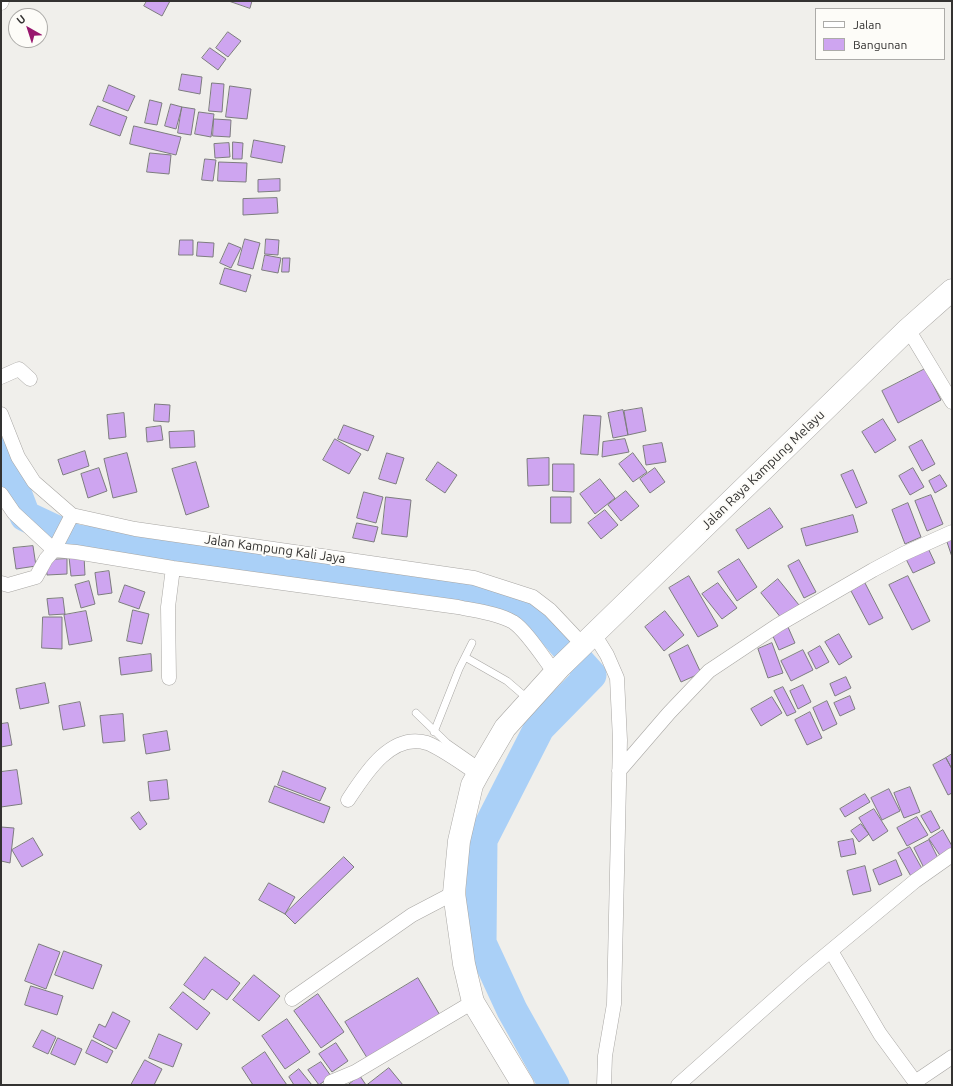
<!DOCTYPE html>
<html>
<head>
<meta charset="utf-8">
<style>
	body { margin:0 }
	#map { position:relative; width:953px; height:1086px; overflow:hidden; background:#f0efeb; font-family:Ubuntu,sans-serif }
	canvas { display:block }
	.frame { position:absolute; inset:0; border:2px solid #333231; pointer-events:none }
	.legend { position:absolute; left:815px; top:8px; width:130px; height:52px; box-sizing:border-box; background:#fdfcf8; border:1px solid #acaba8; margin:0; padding:5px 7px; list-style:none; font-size:12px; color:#333231 }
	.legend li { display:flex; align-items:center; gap:8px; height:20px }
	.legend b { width:20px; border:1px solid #acaba8 }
	.north { position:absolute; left:8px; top:8px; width:40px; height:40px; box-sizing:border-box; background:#fdfcf8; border:1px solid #acaba8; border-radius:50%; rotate:321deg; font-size:11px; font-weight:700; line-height:16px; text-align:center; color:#333231 }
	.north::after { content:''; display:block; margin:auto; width:14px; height:18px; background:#98176e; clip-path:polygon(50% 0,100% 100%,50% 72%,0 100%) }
</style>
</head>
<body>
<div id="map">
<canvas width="953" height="1086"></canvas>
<div class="frame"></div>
<ul class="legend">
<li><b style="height:5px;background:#fff"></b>Jalan</li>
<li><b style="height:11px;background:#cea5f0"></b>Bangunan</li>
</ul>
<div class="north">U</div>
</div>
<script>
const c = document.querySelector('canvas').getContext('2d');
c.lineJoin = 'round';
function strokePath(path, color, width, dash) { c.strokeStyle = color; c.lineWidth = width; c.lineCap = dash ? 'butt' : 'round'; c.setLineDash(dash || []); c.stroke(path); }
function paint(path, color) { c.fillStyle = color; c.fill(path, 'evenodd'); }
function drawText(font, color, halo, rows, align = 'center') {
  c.font = font + ' Ubuntu,sans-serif'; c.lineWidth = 4; c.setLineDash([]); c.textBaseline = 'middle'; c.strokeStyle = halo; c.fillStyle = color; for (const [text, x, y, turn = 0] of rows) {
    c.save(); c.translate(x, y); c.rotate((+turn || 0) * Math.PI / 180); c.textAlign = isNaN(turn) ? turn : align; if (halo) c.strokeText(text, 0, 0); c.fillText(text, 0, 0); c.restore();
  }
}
strokePath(new Path2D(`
	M1 453 25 516 76 540 308 569 468 587 542 620 591 675 539 728 482 840 481 943 512 1010 554 1085`), '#aad0f7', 31);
const building = new Path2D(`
	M147 1H170L162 16 144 6Z
	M229 1H252L250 8Z
	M228 32 241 41 228 57 216 48Z
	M210 48 226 59 218 70 202 58Z
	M182 74 202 77 200 94 179 90Z
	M212 83 224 84 222 112 209 111Z
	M109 85 135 96 128 111 103 101Z
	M230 86 251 89 247 119 226 117Z
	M150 100 162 103 157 125 145 123Z
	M171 104 182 107 176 129 165 126Z
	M98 106 127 117 120 136 90 125Z
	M182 107 195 109 191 135 178 133Z
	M199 112 214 114 211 137 195 134Z
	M214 119 231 120 230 137 213 136Z
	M134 126 181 137 176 155 130 144Z
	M254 140 285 146 282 163 251 157Z
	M233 142 243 143 242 159H233Z
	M229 143 230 157 215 158 214 144Z
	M150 153 171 155 169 174 147 172Z
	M205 159 216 160 213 181 202 180Z
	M219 162 247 163 246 182 218 181Z
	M280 179V191L258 192V180Z
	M277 198 278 213 243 215V199Z
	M245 239 260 243 253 269 238 265Z
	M266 239 279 240 278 255 265 254Z
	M180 240H193V255H179Z
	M198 242 214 243 213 257 197 256Z
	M229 243 241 248 231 268 220 263Z
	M265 255 281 258 278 273 262 270Z
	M283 258H290L289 272H282Z
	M225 268 251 275 246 292 220 284Z
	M925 369 941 400 898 423 882 391Z
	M155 404 170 405 169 422 154 421Z
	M642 408 646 431 628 435 624 411Z
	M623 410 628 435 613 438 608 413Z
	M124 413 126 437 109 439 107 415Z
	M584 415 601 416 598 455 581 454Z
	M883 419 896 440 875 453 862 432Z
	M344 425 374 436 368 451 338 439Z
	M161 426 163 440 147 442 146 428Z
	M194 431 195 447 170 448 169 432Z
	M335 439 361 454 349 474 323 460Z
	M625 439 629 452 602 457 603 442Z
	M922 440 935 464 922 471 909 447Z
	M662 443 666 462 646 465 643 446Z
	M85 451 89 466 63 475 58 460Z
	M127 453 137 492 113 498 104 459Z
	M387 453 404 458 396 484 379 479Z
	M633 453 647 472 633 482 619 464Z
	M549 458V485L528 486 527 459Z
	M196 462 209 507 186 515 172 469Z
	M438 462 457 475 445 493 426 480Z
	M553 464H574V492L553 491Z
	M99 468 107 491 88 498 81 474Z
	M655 468 665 482 650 493 640 479Z
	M913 468 924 487 910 495 899 476Z
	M853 470 867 503 856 508 841 475Z
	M940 475 947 486 935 493 929 481Z
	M600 479 615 498 595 514 580 494Z
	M626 491 639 506 621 521 608 505Z
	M364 492 383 497 376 523 357 518Z
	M931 495 943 524 927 531 915 501Z
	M386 497 411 500 407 537 382 534Z
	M551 497H571V523H551Z
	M908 503 921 537 905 544 892 510Z
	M770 508 783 527 748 549 736 530Z
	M605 510 618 525 601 539 588 523Z
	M853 515 858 532 806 546 801 529Z
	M357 523 378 527 374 542 353 538Z
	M952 534V557L945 536Z
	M33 546 36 566 16 569 13 548Z
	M928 548 935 563 913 573 906 559Z
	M84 556 85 575 71 576 69 557Z
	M67 559V574L47 575 46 560Z
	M739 559 757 587 737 601 718 572Z
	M799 560 816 592 804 598 788 566Z
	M109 571 112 593 98 595 95 573Z
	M689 576 718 626 698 637 669 588Z
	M908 576 930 621 912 630 889 585Z
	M778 579 799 605 782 619 761 593Z
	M89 581 95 604 81 608 75 585Z
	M718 583 737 608 722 619 702 594Z
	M865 583 883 618 869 625 851 591Z
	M125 585 145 592 139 609 119 602Z
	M63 598 65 614 49 615 47 599Z
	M133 610 149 614 142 644 127 641Z
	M86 611 92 641 69 645 64 615Z
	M665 611 684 635 664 651 645 627Z
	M43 617H62V649L42 648Z
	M788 627 795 643 779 650 772 634Z
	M839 634 852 657 839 665 825 642Z
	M772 643 783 673 768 678 758 649Z
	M688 645 701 673 681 682 669 655Z
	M820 646 829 662 816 669 808 653Z
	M803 650 813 670 791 681 781 661Z
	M151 654 152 671 121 675 119 658Z
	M846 677 851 688 835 696 830 684Z
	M45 683 49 703 20 709 16 689Z
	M803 685 811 702 798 709 790 691Z
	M783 687 796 712 787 716 774 691Z
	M850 696 855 709 840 716 834 703Z
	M772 697 782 713 761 726 751 709Z
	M827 701 837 724 823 731 813 708Z
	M80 702 85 726 63 730 59 706Z
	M810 712 822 738 807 745 795 720Z
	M123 714 125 741 103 743 100 716Z
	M8 723 12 745 1 747V724Z
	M167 731 170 750 146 754 143 735Z
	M952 754V769L946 758Z
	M946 758 952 769V793L948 795 933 765Z
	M17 770 22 804 1 807V772Z
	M283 771 326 788 320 801 278 785Z
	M167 780 169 799 150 801 148 782Z
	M275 786 330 807 324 823 269 802Z
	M910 787 920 812 904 818 894 793Z
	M889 789 900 811 882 820 871 798Z
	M865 794 870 802 845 817 840 809Z
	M874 809 888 831 873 841 859 818Z
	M931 811 940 828 931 833 921 816Z
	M139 812 147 824 140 830 131 818Z
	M917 817 928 835 907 846 897 828Z
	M861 824 869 834 859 842 851 831Z
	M1 827 14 828 10 863 1 861Z
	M943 830 952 846V850L941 857 929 839Z
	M33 838 43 855 22 867 12 850Z
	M853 839 856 854 841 857 838 842Z
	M929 840 940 862 925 870 914 848Z
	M910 847 925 874 913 880 898 853Z
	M344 857 354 867 295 924 285 914Z
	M896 860 902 875 879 885 873 870Z
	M865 866 871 891 853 895 847 871Z
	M269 883 295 897 285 914 259 900Z
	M39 944 60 952 46 989 25 981Z
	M64 951 102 965 93 989 55 975Z
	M205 957 240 983 227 1000 212 989 204 1000 184 985Z
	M254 975 280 996 259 1021 233 1000Z
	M418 978 441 1017 369 1061 345 1022Z
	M31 986 63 996 57 1015 25 1005Z
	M183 992 210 1013 197 1030 170 1008Z
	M318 994 344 1032 321 1048 294 1011Z
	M113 1012 130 1021 116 1049 93 1037 99 1024 105 1027Z
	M287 1019 310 1052 285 1069 262 1036Z
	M42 1030 56 1037 48 1054 33 1047Z
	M159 1034 182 1044 173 1067 149 1058Z
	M58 1038 82 1049 75 1065 51 1054Z
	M92 1040 113 1051 107 1063 86 1053Z
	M336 1043 348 1061 332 1072 319 1054Z
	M265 1052 280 1075 287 1085H253L242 1068Z
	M145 1060 162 1069 154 1085H131Z
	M321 1062 331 1076 319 1085 308 1070Z
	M389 1068 403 1085H367Z
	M299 1069 312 1085H294L289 1077Z
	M360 1076 366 1085H348Z`);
paint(building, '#cea5f0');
strokePath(building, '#7d7c7f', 1);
const service = new Path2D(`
	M465 657 507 681 528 699
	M416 713 447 743 480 766
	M434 732 459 669 472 643`);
const minor = new Path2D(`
	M1 3 2 1
	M908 329 952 402
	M1 377 19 369 30 379
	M1 414 18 457 34 482 72 515 135 529 474 578 533 597 550 610 583 645
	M1 494 14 513 54 550 72 515
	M1 583 8 585 36 577 46 559 54 550 76 552 173 568 458 607C476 611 497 613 513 622 526 630 545 660 555 673
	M594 634 607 655 617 678 620 740 614 1004 605 1056 604 1085
	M169 678 168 607 173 568
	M619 771 669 713 709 671 778 625 873 570 903 554 952 532
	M348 800C365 774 391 732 427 743 441 748 464 765 478 774
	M831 951 880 1034 913 1079 918 1080 952 1057
	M292 999 412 915 454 893
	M331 1082 355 1072 473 1002
	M678 1085 804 973 915 881 952 855`);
const primary = new Path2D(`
	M523 1085 473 1002 464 964 454 893 459 841 472 785 478 774 505 728 561 666 908 329 952 290`);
strokePath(service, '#a8a6a3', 8);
strokePath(minor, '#a8a6a3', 15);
strokePath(primary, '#a8a6a3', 23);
strokePath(service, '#fff', 7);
strokePath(minor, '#fff', 14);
strokePath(primary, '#fff', 22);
drawText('13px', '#333231', '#fdfcf8', [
	["Jalan Raya Kampung Melayu",763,470,-44],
	["Jalan Kampung Kali Jaya",275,549,8]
]);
</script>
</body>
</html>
